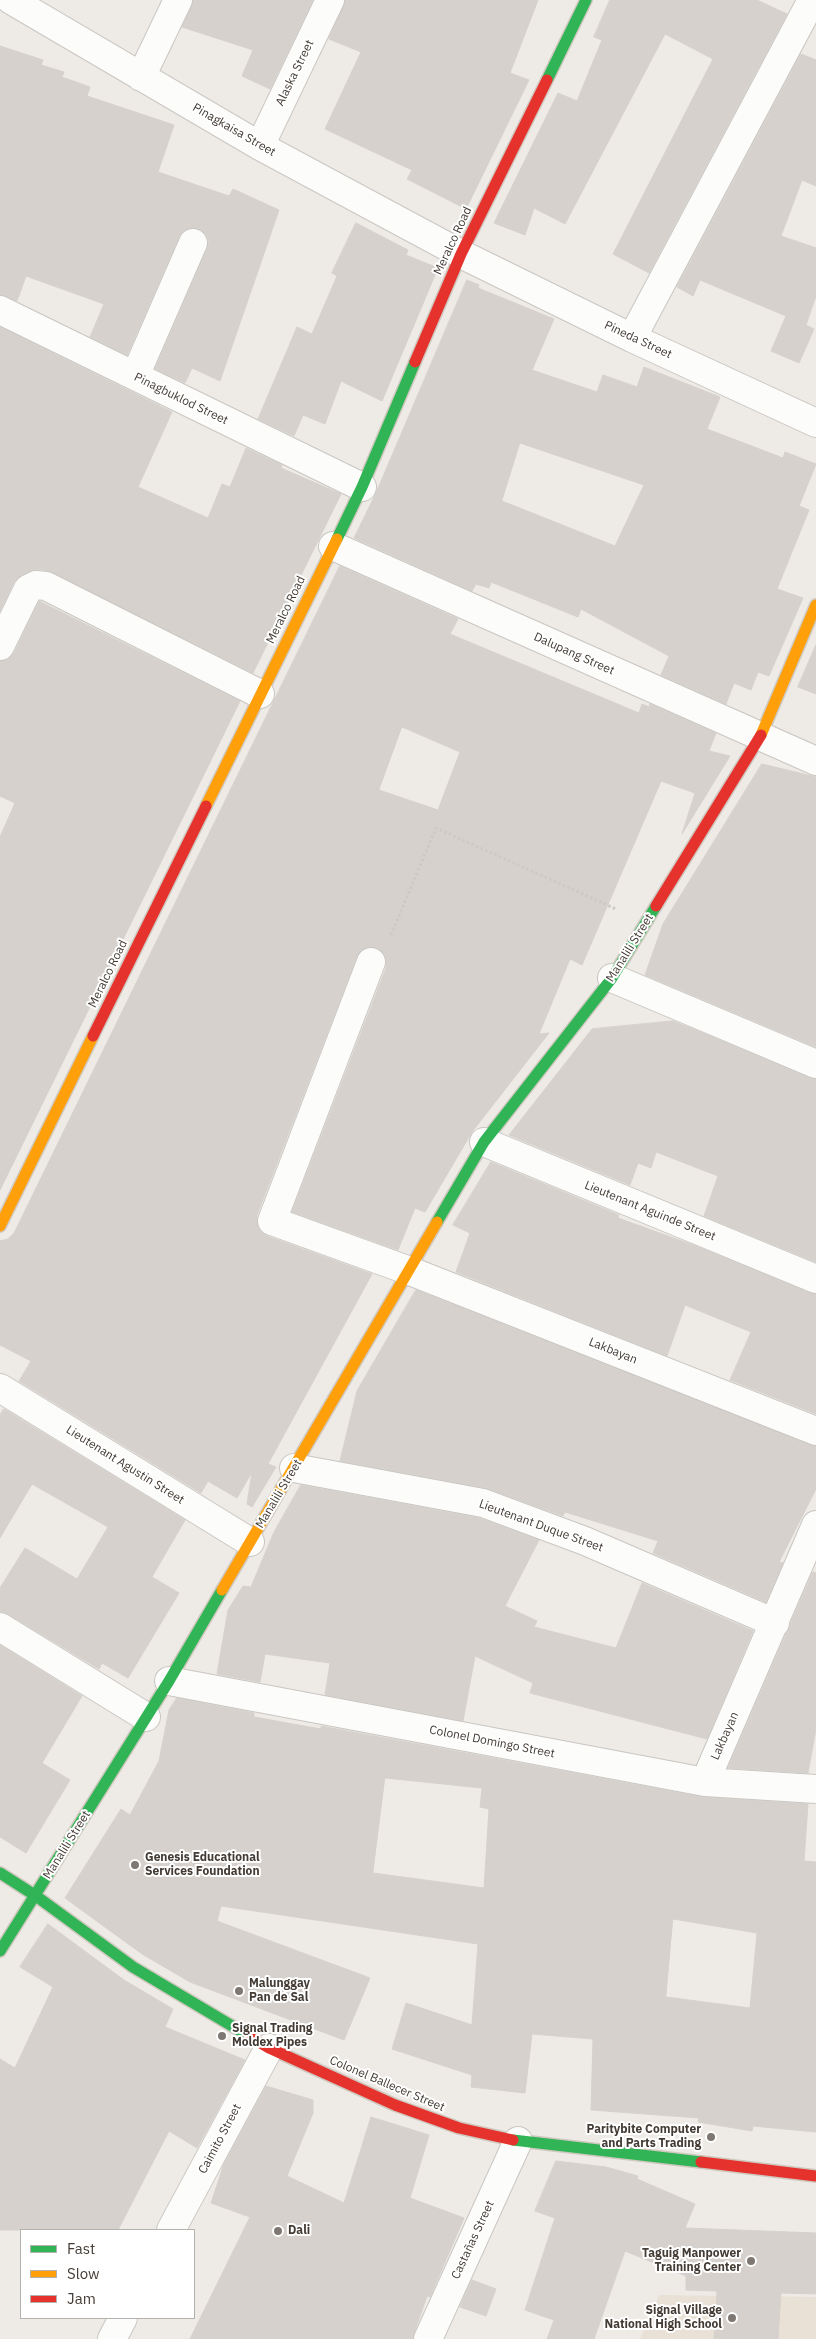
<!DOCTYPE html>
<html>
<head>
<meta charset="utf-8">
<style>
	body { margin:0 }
	#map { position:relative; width:816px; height:2339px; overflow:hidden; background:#eeeae6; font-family:"IBM Plex Sans",sans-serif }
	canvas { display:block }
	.legend { position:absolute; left:20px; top:2229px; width:175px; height:90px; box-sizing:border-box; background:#fff; border:1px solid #b4b1ae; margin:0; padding:6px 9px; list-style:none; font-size:15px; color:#433b34 }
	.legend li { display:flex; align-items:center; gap:10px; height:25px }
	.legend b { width:25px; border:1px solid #b4b1ae }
</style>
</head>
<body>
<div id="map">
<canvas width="816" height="2339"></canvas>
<ul class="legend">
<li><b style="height:6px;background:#30b455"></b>Fast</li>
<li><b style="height:6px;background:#ff9f0a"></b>Slow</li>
<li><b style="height:6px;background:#e5322d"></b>Jam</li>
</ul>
</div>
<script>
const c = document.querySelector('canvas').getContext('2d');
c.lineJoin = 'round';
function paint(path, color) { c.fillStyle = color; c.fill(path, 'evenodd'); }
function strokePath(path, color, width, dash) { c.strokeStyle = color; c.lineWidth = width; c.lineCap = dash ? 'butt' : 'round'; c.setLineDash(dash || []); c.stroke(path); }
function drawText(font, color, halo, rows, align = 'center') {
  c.font = font + ' "IBM Plex Sans",sans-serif'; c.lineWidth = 4; c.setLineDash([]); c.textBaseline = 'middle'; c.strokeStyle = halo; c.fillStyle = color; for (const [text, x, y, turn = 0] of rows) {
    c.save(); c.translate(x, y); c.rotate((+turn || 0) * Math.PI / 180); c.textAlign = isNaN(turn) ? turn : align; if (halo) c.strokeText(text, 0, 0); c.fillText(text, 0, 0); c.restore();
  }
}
paint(new Path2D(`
	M659 2295 816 2297V2339H640Z`), '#e9e1d5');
const building = new Path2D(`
	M193 0H313L270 89 242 76 253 50 182 27Z
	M345 0H538L510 73 529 80 466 209 407 179 412 170 325 129 361 52 329 39Z
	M610 0H757L787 14 649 273 613 254 713 59 665 34 565 224 534 208 525 235 494 223 558 93 577 101 602 40 594 37Z
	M0 46 43 60 41 65 64 72 62 77 90 87 87 96 174 125 158 172 229 196 233 189 279 210 220 381 192 368 185 383 155 369 207 249 209 242 206 234 199 229 191 228 184 230 179 237 127 355 90 337 104 304 26 276 17 301 0 295Z
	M801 54 816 60V186L802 180 781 236 816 248V296L806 325 814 329 799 363 771 351 786 316 700 280 693 296 677 287Z
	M356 223 408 250 406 255 438 268 382 401 341 381 325 424 303 415 294 436 258 419 297 327 312 334 337 276 332 273Z
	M467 280 479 285 478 288 554 319 532 370 597 392 603 375 637 387 644 367 720 397 707 429 783 458 785 452 816 464 799 506 809 510 777 589 803 598 769 676 758 672 751 690 734 683 726 704 661 675 669 656 581 609 578 617 491 582 489 588 476 584 472 591 354 538 376 493ZM520 443 644 485 615 546 502 501Z
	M0 327 172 412 138 487 208 518 222 484 230 487 246 448 282 465 281 468 341 494 253 673 48 571 37 569 21 575 14 582 0 611Z
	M340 566 458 619 450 634 639 713 642 704 649 707 650 704 716 733 709 751 730 756 682 834 695 793 661 781 582 965 570 959 539 1034 549 1033 472 1132 425 1212 415 1208 398 1250 292 1212 386 968V959L383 953 377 948 368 947 362 950 357 956 257 1215V1223L260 1231 267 1236 372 1274 268 1464 276 1467 252 1507 247 1504 252 1472 237 1498 208 1481 201 1493 19 1381 31 1361 0 1345V1241L8 1239 14 1233ZM402 727 460 752 438 810 379 790Z
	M39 601 240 701 0 1190V837L15 803 0 796V661L8 659 14 653Z
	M816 645V694L798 687Z
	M762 764 816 777V1047L645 975 663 924Z
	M673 1021 816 1079V1262L704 1216 718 1176 656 1152 651 1168 638 1163 630 1185 509 1135 592 1029Z
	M491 1162 619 1215 618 1218 693 1245 816 1294V1414L730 1380 751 1332 685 1305 667 1356 456 1272 470 1233 453 1225Z
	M416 1290 816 1446V1489L779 1562 783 1563 766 1602 653 1553 658 1541 565 1512 563 1516 486 1488 340 1461 357 1391Z
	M4 1409 185 1520 152 1577 179 1593 128 1678 102 1663 99 1669 8 1614 0 1611V1588L25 1548 77 1579 108 1527 32 1484 0 1538V1415Z
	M301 1485 479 1518 539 1540 505 1606 537 1621 534 1627 616 1648 642 1583 753 1631 707 1739 530 1693 533 1683 475 1656 463 1721 325 1695 330 1663 265 1654 260 1682 217 1674 228 1610 243 1586 251 1587 274 1532Z
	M813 1572 816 1573V1729L808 1773 728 1768Z
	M0 1645 82 1696 42 1763 70 1780 26 1853 0 1837Z
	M177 1698 254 1713V1717L321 1729V1726L702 1797 808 1804 804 1861 816 1862V2132L753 2126 752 2131 698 2122 699 2118 591 2110 593 2039 532 2034 525 2093 471 2087 472 2075 392 2049 406 2003 472 2025 478 1944 221 1906 217 1921 370 1978 344 2040 190 1982 142 1954 65 1898 121 1809 130 1815 159 1761 169 1710ZM385 1778 482 1788 480 1807 489 1809 484 1888 373 1873ZM673 1919 757 1933 750 2008 666 1997Z
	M48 1924 124 1980 173 2009 165 2027 245 2060 197 2148 169 2131 118 2230H0V2059L15 2068 53 1987 20 1967Z
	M266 2086 313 2100V2113L287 2176 344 2203 371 2117 429 2135 410 2198 464 2218 430 2297 427 2296 412 2339H190L250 2217 211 2203 224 2164Z
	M556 2161 606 2167 638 2176 637 2179 695 2204 685 2228 816 2233V2294L781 2293 778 2339H714L717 2291 686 2290V2276L625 2251 594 2339H547L554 2320 525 2310 555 2218 535 2211Z
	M472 2280 496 2289 486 2316 460 2307Z`);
paint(building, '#d6d1cd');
strokePath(building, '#d6d1cc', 1);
const street = new Path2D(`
	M11 0 260 146 461 254 632 338 816 423
	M141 77 178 0
	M260 146 330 0
	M0 310 362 487
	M632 338 812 0
	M135 376 193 243
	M333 546 816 761
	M0 646 28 589 36 585 46 586 260 694
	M371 962 272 1221 410 1271 816 1431
	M612 978 816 1064
	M484 1142 816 1279
	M0 1388 250 1542
	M294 1468 483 1503 585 1541 775 1623
	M0 1627 146 1717
	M169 1681 705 1782 816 1789
	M705 1782 816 1525
	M171 2230 269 2048
	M112 2339 123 2318
	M428 2339 518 2141`);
const fast = new Path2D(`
	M547 80 586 0
	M337 539 362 487 415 362
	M437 1222 484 1142 612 978 656 906
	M0 1873 36 1896 133 1967 249 2036
	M0 1951 169 1681 222 1590
	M513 2140 701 2162`);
const slow = new Path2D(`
	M761 735 816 605
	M206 806 337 539
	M0 1226 93 1036
	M222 1590 437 1222`);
const jam = new Path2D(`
	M415 362 461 254 547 80
	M656 906 761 735
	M93 1036 206 806
	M249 2036 269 2048 395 2105 459 2128 513 2140
	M701 2162 816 2176`);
strokePath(street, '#cac6c2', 30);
strokePath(fast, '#cfc8bf', 14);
strokePath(slow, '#cfc8bf', 14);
strokePath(jam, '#cfc8bf', 14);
strokePath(new Path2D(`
	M391 935 436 828 616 909`), '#cccac6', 3, [2.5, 2.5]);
strokePath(street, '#fcfcfb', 28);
strokePath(fast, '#30b455', 11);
strokePath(slow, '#ff9f0a', 11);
strokePath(jam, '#e5322d', 11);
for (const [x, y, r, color] of [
	[135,1865,5,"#7f7872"],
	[239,1991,5,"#7f7872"],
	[222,2036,5,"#7f7872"],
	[711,2137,5,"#7f7872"],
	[278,2231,5,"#7f7872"],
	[751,2261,5,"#7f7872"],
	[732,2318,5,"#7f7872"]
]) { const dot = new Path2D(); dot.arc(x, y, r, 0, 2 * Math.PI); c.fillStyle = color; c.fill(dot); strokePath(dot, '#fff', 2); }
drawText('12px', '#433b34', '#fff', [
	["Alaska Street",295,73,-64],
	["Pinagkaisa Street",234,130,30],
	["Meralco Road",453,241,-65],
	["Pineda Street",638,340,25],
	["Pinagbuklod Street",181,399,26],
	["Meralco Road",286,610,-64],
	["Dalupang Street",574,654,24],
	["Manalili Street",630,948,-58],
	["Meralco Road",108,974,-64],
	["Lieutenant Aguinde Street",650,1211,22],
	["Lakbayan",613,1351,22],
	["Lieutenant Agustin Street",125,1465,32],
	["Manalili Street",279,1494,-59],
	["Lieutenant Duque Street",541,1526,20],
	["Lakbayan",725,1736,-66],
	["Colonel Domingo Street",492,1742,11],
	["Manalili Street",67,1845,-58],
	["Colonel Ballecer Street",387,2084,23],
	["Caimito Street",220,2139,-62],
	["Castañas Street",473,2240,-65]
]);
drawText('bold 12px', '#433b34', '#fff', [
	["Genesis Educational",145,1858],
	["Services Foundation",145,1872],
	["Malunggay",249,1984],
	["Pan de Sal",249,1998],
	["Signal Trading",232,2029],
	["Moldex Pipes",232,2043],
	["Paritybite Computer",701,2130,"right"],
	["and Parts Trading",701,2144,"right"],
	["Dali",288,2231],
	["Taguig Manpower",741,2254,"right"],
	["Training Center",741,2268,"right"],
	["Signal Village",722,2311,"right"],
	["National High School",722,2325,"right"]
], 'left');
</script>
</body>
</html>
